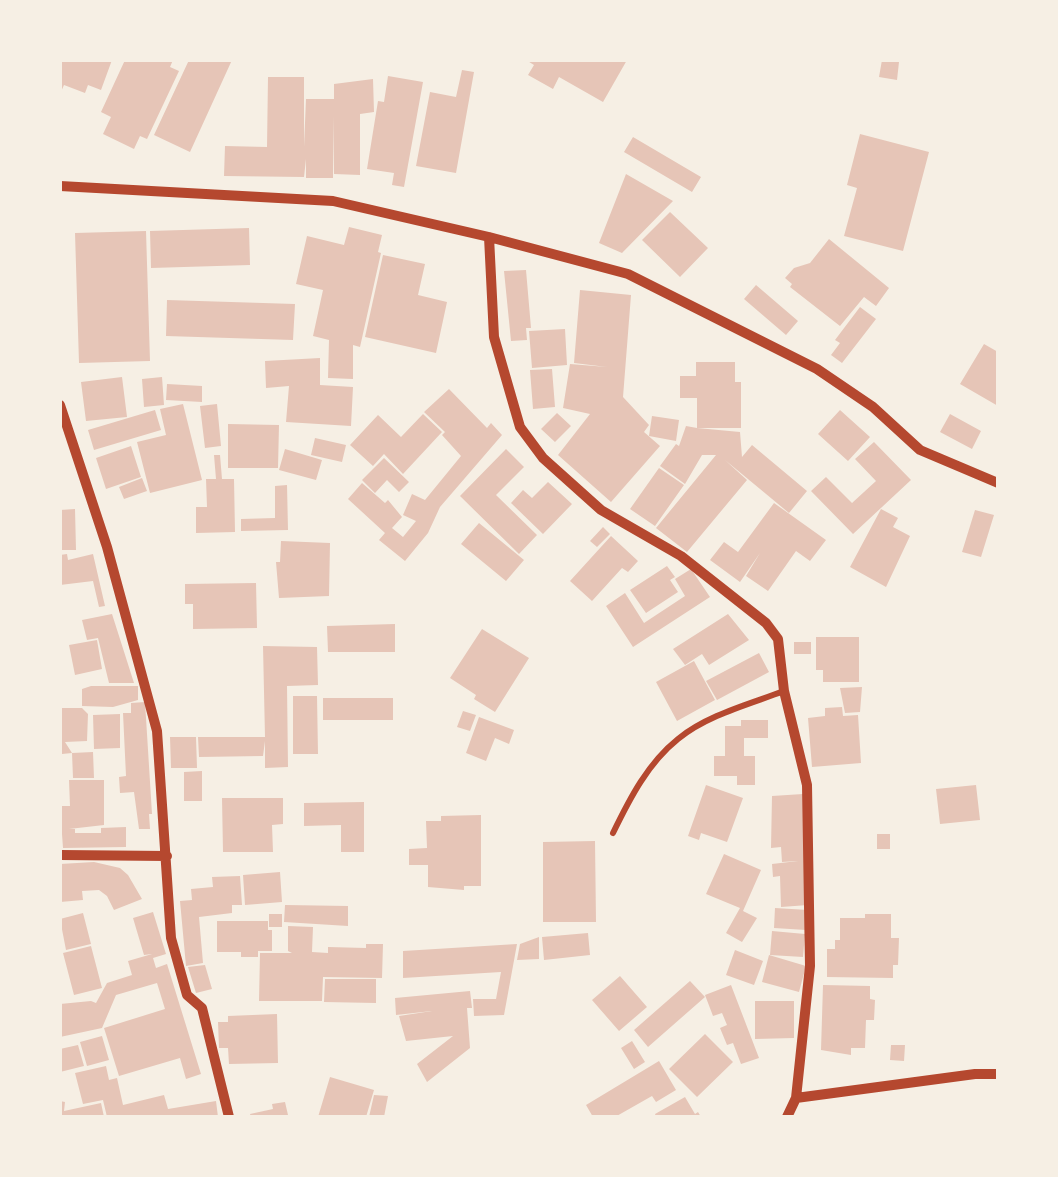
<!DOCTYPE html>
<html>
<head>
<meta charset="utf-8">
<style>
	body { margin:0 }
	#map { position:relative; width:1058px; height:1177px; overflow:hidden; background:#f6efe4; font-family:"Fira Sans Condensed",sans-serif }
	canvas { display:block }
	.frame { position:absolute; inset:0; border:62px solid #f6efe4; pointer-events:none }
</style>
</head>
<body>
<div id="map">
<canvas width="1058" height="1177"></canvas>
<div class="frame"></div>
</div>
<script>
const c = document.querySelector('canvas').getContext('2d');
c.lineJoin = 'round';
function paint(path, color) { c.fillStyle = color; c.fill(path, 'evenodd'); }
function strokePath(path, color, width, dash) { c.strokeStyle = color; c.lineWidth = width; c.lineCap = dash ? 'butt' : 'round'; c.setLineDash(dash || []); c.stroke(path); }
paint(new Path2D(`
	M60 60H112L101 90 88 85 85 93 64 85 60 94Z
	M125 60H173L170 67 179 71 147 139 140 136 134 149 103 134 111 117 101 112Z
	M189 60H232L190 152 154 135Z
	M526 60H627L603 102 559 77 553 89 528 75 534 65Z
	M882 60 899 62 897 80 879 77Z
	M462 70 474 72 456 173 416 166 430 92 456 97Z
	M388 76 423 82 404 187 392 185 394 173 367 169 378 101 384 102Z
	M268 77H304V147L306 99H334V84L373 79 374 112 360 114V175L334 174 333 116V178H306V159L304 177 224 176 225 146 267 147Z
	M860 134 929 152 903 251 844 236 857 188 847 185Z
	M633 137 701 177 692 192 624 152Z
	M626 174 673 201 622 253 599 243Z
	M670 212 708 248 680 277 642 240Z
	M349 227 382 235 378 252 381 253 360 347 353 345V379L328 378 329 340 313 336 323 290 296 284 307 236 344 245Z
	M249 228 250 265 151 268 150 231Z
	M146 231 150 361 79 363 75 233Z
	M829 239 889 288 876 306 864 297 840 326 790 287 792 284 785 278 794 268 810 263Z
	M383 255 425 264 418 295 447 302 436 353 365 337Z
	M526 270 531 328H526L527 340 511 341 504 271Z
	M756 285 798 321 786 335 744 299Z
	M580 290 631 295 623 397 649 425 644 432 660 446 611 502 558 455 590 414 563 408 570 364 607 367 574 363Z
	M167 300 295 304 293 340 166 336Z
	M860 307 876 319 842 363 831 355 840 343 835 340Z
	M565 329 567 365 532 368 529 331Z
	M984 344 998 352V406L960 384Z
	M320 358V385L353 387 351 426 286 422 289 386 266 388 265 361Z
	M696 362H735V382H741V428H697L740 432 742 457 752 445 807 491 789 513 725 460 747 480 687 552 656 528 716 455H702L685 484 660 466 676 444 679 446 686 426 697 428V398H680V376H696Z
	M552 369 555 407 533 409 530 370Z
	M122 377 127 417 86 421 81 382Z
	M162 377 164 405 144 407 142 379Z
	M167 384 202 386V402L166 400Z
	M449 389 487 428 491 423 502 435 440 507 428 533 405 561 379 540 385 533 348 499 362 483 385 503 388 500 402 517 392 528 403 537 416 521 403 515 412 494 425 500 461 456 442 435 445 432 424 412Z
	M183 404 202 480 150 493 137 442 166 435 160 409Z
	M217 404 221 446 205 448 200 406Z
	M155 410 161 430 94 450 88 430Z
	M840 410 870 437 848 461 818 434Z
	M557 413 571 426 555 442 541 429Z
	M423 414 442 432 403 474 384 454 373 466 350 445 378 415 401 437Z
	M950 414 981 431 972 449 940 432Z
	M652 416 679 420 676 441 649 436Z
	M228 424 279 425 278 468H228Z
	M315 438 346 445 342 462 311 455Z
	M874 442 911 480 853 534 811 491 826 477 852 503 876 481 855 459Z
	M131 446 141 477 106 489 96 458Z
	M285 449 322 460 316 480 279 470Z
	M506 449 524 467 496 495 537 535 519 554 460 496Z
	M214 455H220L222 479H234L235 532 196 533V507H207L206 479H216Z
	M384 458 409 482 399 492 387 480 375 493 362 480Z
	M659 468 684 485 655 526 630 509Z
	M142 478 147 491 124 499 119 487Z
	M548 482 572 504 543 534 511 503 523 490 532 498Z
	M287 485 288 530 241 531V519L275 518V486Z
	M774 503 826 540 810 561 796 551 768 591 746 576 760 553 740 582 710 560 724 542 738 552Z
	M75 509 76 550H60V510Z
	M881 509 898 518 893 527 910 536 886 587 850 567Z
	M975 510 994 515 981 557 962 552Z
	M479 523 524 560 506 581 461 544Z
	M603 527 610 534 597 547 590 541Z
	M611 536 638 561 628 572 622 568 592 601 570 581Z
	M281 541 330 543 329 596 279 598 276 562H280Z
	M67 554 68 560 93 554 105 606 99 607 93 581 60 585V555Z
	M667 566 675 577 670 580 678 592 646 613 630 590Z
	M691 569 710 597 633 647 606 606 625 593 644 623 685 596 675 579Z
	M256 583 257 628 193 629V604H185V584Z
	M112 614 134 683H109L98 638 87 640 82 620Z
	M728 614 749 640 709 665 702 654 685 665 673 649Z
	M395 624V652H328L327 626Z
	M482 629 529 658 495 712 474 699 476 695 450 678Z
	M816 637H859V682H823V670H816Z
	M97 640 102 669 75 675 69 645Z
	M794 642H811V654H794Z
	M263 646 317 647 318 685 287 686 288 767 265 768V741L263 756 199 757 198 737H265Z
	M759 653 769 672 717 700 706 681Z
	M694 661 715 700 677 721 656 682Z
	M91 686H138V700L113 707 82 706V689Z
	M862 687 860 712 845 713 840 688Z
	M293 696H317L318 754H293Z
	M323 698H393V720H323Z
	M145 702 152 814H149L150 829H139L134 792 120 793 119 777 126 776 123 713H131V703Z
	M842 707 843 716 858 715 861 763 812 767 808 718 825 716V708Z
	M60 708H82L88 714 87 741 65 742 72 753 62 754Z
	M463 711 476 715 470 731 457 727Z
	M120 714V748L94 749 93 715Z
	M479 717 514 730 509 744 495 738 486 761 466 753Z
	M741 720H768V738H744V756H755V785H737V776H714V756H725V726H741Z
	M170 737H196L197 768H171Z
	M93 752 94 778H73L72 753Z
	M202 771V801H184V772Z
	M69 780H104V825L69 829H75V833H101V828L126 827V847L63 848 60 806H70Z
	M706 785 743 798 727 842 701 833 699 840 688 836Z
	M976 785 980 820 940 824 936 789Z
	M803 794 808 905 781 907 780 876 773 877 772 864 798 861 782 862 781 847 771 848 772 796Z
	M222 798H283V824L272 825 273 852H223Z
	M364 802V852H341V825L304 826V803Z
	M481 815V886H464V890L428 887V865H409V849L427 848 426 821H441V816Z
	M877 834H890V849H877Z
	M595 841 596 922H543V842Z
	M724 854 761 870 743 911 757 918 742 942 726 933 740 908 706 894Z
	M94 862 120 868 128 875 142 899 114 910 107 896 99 890 82 891 83 900 60 902V864Z
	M280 872 282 902 245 905 243 875Z
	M240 876 242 905H232V913L199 917 203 963 186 966 180 901 192 900 191 889 213 887 212 877Z
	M285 905 348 906V926L284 922Z
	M775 908 808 910 806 930 774 928Z
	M153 912 166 954 153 958 156 968 167 964 201 1074 186 1079 180 1058 119 1076 104 1028 165 1009 157 983 116 995 102 1028 60 1037V1004L91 1001 96 1003 107 983 132 975 128 961 152 954 144 955 133 918Z
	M83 913 91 944 66 950 60 919Z
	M269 914H282V927H269Z
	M865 914H891V938H899L898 965H893V978L827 977V949H835V940H840V918H865Z
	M217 921H268V930H272V951H258V957H241V952H217Z
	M288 926 313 927 312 952 328 953V947L366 948V944H383L382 978 323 977 322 1001H259L260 953H292L288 951Z
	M772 931 805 934 803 957 770 955Z
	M588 933 590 955 544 960 542 937Z
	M539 937V959L517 960 520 944Z
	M517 944 504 1015 474 1016 473 999H496L501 972 403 978V951Z
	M91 946 102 988 74 995 63 953Z
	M735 950 763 961 754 985 726 975Z
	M769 955 806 966 799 992 762 982Z
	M205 965 212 989 196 993 188 967Z
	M620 976 647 1007 619 1031 592 1000Z
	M325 979H376V1003L324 1002Z
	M690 981 705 997 648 1047 634 1030Z
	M731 985 759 1058 741 1064 733 1043 727 1045 720 1028 727 1025 722 1013 713 1016 705 995Z
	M823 985 870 986V999L875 1000 874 1020H866L865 1048H851V1055L821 1050Z
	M470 991 472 1008H467L470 1048 427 1082 417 1064 453 1036 406 1041 399 1016 432 1011 396 1015 395 998Z
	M755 1001H794V1038L755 1039Z
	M277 1014 278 1063 229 1064 228 1048H219L218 1022H228V1016Z
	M705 1034 733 1062 697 1097 669 1069Z
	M102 1036 109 1060 87 1066 80 1042Z
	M632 1041 645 1062 634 1069 621 1048Z
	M78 1045 84 1066 60 1072V1049Z
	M891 1045H905L904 1061 890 1060Z
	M659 1061 676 1090 656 1102 652 1096 615 1117H593L586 1105Z
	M106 1066 109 1080 117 1078 123 1105 164 1095 168 1109 216 1101 218 1117H107L103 1100 83 1104 75 1073Z
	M330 1077 374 1090 366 1117H318Z
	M374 1095 388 1096 384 1117H369Z
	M685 1097 695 1114 698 1112 701 1117H656L655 1114Z
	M60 1101 65 1102 64 1111 101 1103 104 1117H60Z
	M285 1102 288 1115 251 1117 250 1114 273 1109 272 1104Z`), '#e6c5b7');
strokePath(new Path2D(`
	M613 833C630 798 648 763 678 739 707 715 750 704 784 691`), '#b5482f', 6);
strokePath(new Path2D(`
	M60 186 333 201 489 237 628 274 817 369 873 407 920 450 998 483
	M489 237 494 337 520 427 543 458 601 510 681 556 766 623 778 639 784 691 807 785 810 966 796 1098
	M60 405 107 547 157 731 171 938 187 995 202 1008 229 1117
	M60 855 167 856
	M787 1117 796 1098 975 1074H998`), '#b5482f', 10);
</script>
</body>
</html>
